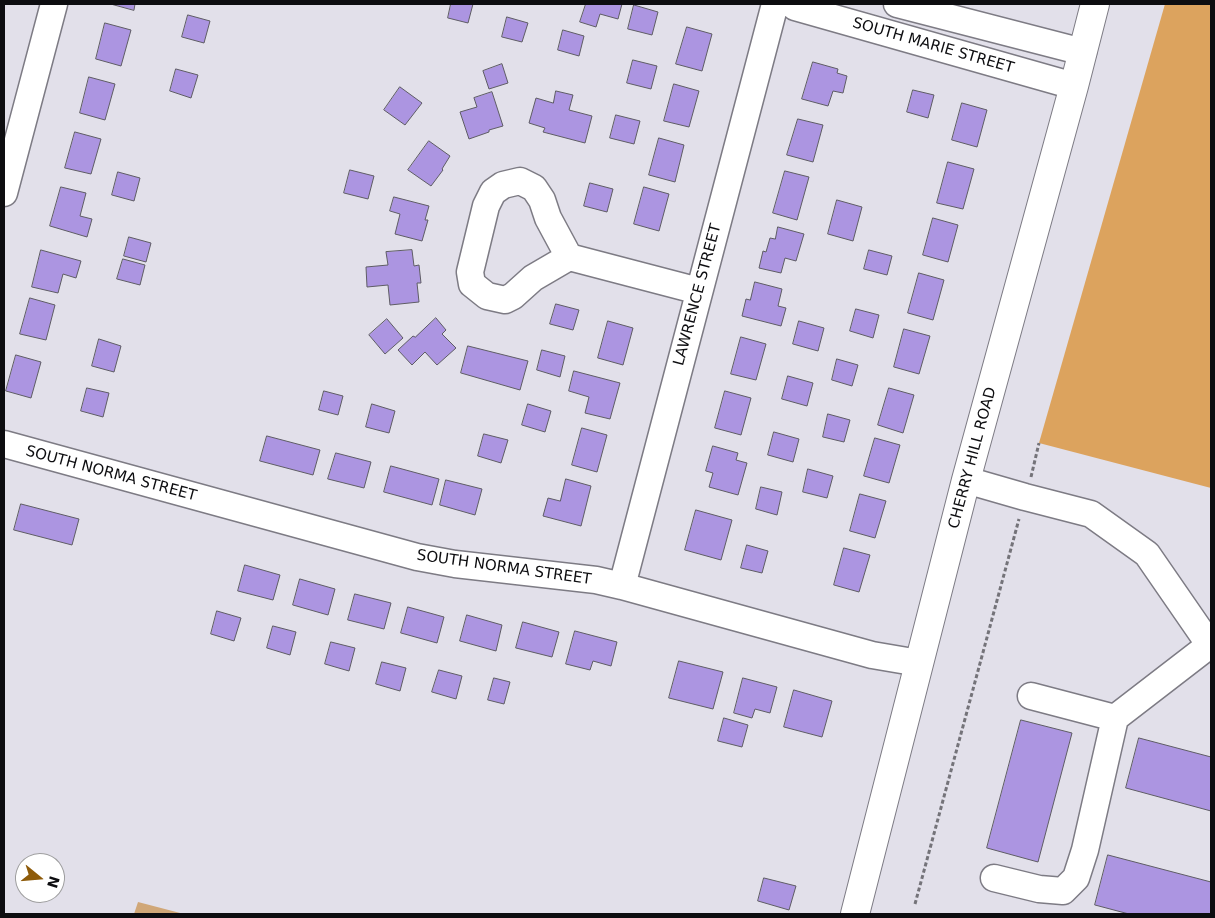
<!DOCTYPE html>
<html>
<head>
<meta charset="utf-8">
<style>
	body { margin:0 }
	#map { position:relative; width:1215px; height:918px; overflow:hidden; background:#e2e0ea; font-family:"DejaVu Sans",sans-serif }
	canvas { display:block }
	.frame { position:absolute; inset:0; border:5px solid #0d0d10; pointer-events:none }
	.north { position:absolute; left:15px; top:853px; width:50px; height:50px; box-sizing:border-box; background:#fff; border:1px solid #9e9e9f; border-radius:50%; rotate:107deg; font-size:14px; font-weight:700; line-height:20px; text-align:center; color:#0d0d10 }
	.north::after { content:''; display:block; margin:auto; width:18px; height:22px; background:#8e5b0a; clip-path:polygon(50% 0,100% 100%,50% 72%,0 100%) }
</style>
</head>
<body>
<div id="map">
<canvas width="1215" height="918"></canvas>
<div class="frame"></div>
<div class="north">N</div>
</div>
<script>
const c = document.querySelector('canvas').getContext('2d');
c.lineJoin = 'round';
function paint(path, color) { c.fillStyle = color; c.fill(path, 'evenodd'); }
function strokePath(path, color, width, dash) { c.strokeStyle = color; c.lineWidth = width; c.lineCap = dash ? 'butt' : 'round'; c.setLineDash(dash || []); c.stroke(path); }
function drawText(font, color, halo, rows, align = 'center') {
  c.font = font + ' "DejaVu Sans",sans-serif'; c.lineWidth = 4; c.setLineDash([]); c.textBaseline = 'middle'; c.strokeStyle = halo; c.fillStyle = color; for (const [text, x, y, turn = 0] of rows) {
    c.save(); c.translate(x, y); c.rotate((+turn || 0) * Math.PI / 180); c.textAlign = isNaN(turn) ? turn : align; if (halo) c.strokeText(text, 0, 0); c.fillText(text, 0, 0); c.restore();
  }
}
paint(new Path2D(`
	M138 902 184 914H134Z`), '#d0a778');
paint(new Path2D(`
	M1165 4H1211V488L1039 443Z`), '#dca35e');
const building = new Path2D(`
	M111 4H135L134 10Z
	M451 4H473L468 23 448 18Z
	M586 4H622L618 19 600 14 596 27 580 22Z
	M634 5 658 12 652 35 628 29Z
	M188 15 210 21 204 43 182 37Z
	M507 17 528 23 522 42 502 37Z
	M105 23 131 30 121 66 96 59Z
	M687 27 712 34 702 71 676 64Z
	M563 30 584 36 579 56 558 50Z
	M633 60 657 66 651 89 627 83Z
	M813 62 838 69 837 73 847 76 843 93 833 91 828 106 802 99Z
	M502 64 508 83 489 89 483 71Z
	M176 69 198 75 191 98 170 91Z
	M89 77 115 84 105 120 80 113Z
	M674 84 699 91 689 127 664 121Z
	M400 87 422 103 405 125 384 110Z
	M913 90 934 95 928 118 907 112Z
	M556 91 573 95 569 110 592 116 585 143 543 132 545 128 529 123 536 98 553 103Z
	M492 92 503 126 489 130V132L469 139 460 112 477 107 474 98Z
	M962 103 987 110 977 147 952 140Z
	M616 115 640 121 634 144 610 138Z
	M798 119 823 125 813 162 787 155Z
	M75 132 101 139 91 174 65 168Z
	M659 138 684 145 675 182 649 175Z
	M429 141 450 156 442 169 443 170 431 186 408 170Z
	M948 162 974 169 963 209 937 203Z
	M350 170 374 176 368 199 344 193Z
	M785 171 809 177 797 220 773 213Z
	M118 172 140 178 134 201 112 195Z
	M590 183 613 189 607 212 584 206Z
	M61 187 86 193 80 216 92 219 87 237 50 226Z
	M644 187 669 194 659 231 634 224Z
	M394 197 429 206 425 220H428L422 241 395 234 400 214 390 211Z
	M837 200 862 207 853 241 828 234Z
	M933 218 958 225 948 262 923 255Z
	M778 227 804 234 796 261 785 258 781 273 759 268 763 251 766 252 770 238 775 239Z
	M129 237 151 243 146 262 124 256Z
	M41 250 81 261 76 278 63 274 58 293 32 287Z
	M412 250 414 266 419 265 421 283H417L419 302 390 305 388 285 367 287 366 267 388 265 386 252Z
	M869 250 892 256 887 275 864 269Z
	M123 259 145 265 140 285 117 279Z
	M919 273 944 280 933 320 908 313Z
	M755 282 782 289 778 306 786 308 781 326 742 316 746 299 750 300Z
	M30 298 55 305 46 340 20 334Z
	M556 304 579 310 573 330 550 324Z
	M856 309 879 315 873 338 850 331Z
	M436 318 446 330 442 334 456 348 437 365 425 352 412 365 398 350 413 336 415 337Z
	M387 319 403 338 385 354 369 335Z
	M608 321 633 328 623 365 598 358Z
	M799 321 824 328 818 351 793 344Z
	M904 329 930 336 919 374 894 367Z
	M741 337 766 344 756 380 731 374Z
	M99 339 121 346 114 372 92 366Z
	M468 346 528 361 520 390 461 373Z
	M542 350 565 356 560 377 537 370Z
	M16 355 41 362 31 398 6 391Z
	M837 359 858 365 852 386 832 380Z
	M574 371 620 383 610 419 585 413 589 397 569 391Z
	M788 376 813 383 807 406 782 399Z
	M87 388 109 393 103 417 81 411Z
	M889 388 914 395 903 433 878 425Z
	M324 391 343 396 338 415 319 410Z
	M725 391 751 398 741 435 715 428Z
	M372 404 395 411 389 433 366 427Z
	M528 404 551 411 545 432 522 425Z
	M828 414 850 420 844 442 823 437Z
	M582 428 607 435 597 472 572 465Z
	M774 432 799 439 793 462 768 455Z
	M484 434 508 440 501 463 478 456Z
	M267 436 320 450 313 475 260 461Z
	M875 438 900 445 889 483 864 476Z
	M713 446 738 453 736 460 747 463 738 495 709 487 713 473 706 471Z
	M336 453 371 462 364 488 328 479Z
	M391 466 439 479 432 505 384 492Z
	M808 469 833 476 827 498 803 492Z
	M566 479 591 486 581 526 543 516 548 498 560 501Z
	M446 480 482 489 475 515 440 505Z
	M761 487 782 492 777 515 756 509Z
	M860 494 886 501 875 538 850 531Z
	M21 504 79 519 72 545 14 530Z
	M696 510 732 520 721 560 685 550Z
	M747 545 768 551 762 573 741 568Z
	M844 548 870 555 859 592 834 585Z
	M245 565 280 575 273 600 238 591Z
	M300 579 335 589 328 615 293 605Z
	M355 594 391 603 384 629 348 620Z
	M408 607 444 617 437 643 401 633Z
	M217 611 241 618 234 641 211 634Z
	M467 615 502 625 496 651 460 641Z
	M523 622 559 632 552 657 516 648Z
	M273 626 296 632 290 655 267 648Z
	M575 631 617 642 611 666 593 661 590 670 566 664Z
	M331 642 355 648 349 671 325 664Z
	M679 661 723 672 713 709 669 698Z
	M382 662 406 668 400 691 376 684Z
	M439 670 462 676 456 699 432 692Z
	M494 678 510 682 504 704 488 700Z
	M743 678 777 687 770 713 755 709 752 718 734 713Z
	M794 690 832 701 822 737 784 727Z
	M724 718 748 725 742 747 718 741Z
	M1021 720 1072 733 1038 862 987 848Z
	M1139 738 1211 757V811L1126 788Z
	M1108 855 1211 882V914H1129L1095 905Z
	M764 878 796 886 789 910 758 901Z`);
paint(building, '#ac95e1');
strokePath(building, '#5e5c64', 1);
const minor = new Path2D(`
	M792 4 795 7 1074 86
	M897 4 1083 52
	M4 193 54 4
	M569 257 548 218 542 200 534 188 520 181 503 185 493 192 486 206 470 272 472 284 487 296 505 300 513 296 533 278 569 257 699 291
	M4 444 417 557 455 564 596 580 622 586 872 655 919 663
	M966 480 1025 497 1091 514 1147 554 1205 638 1211 643
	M622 586 775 4
	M1031 696 1115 718
	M994 878 1039 889 1063 891 1076 878 1085 850 1115 718 1211 644`);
const major = new Path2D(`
	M855 914 966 480 1074 86 1095 4`);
strokePath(minor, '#7d7b84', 29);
strokePath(major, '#7d7b84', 30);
strokePath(new Path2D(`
	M1031 477 1039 443
	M915 904 1019 519`), '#747379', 3, [4, 2.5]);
strokePath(minor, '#fff', 26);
strokePath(major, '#fff', 28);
drawText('15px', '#0d0d10', '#fff', [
	["SOUTH MARIE STREET",933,46,16],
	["LAWRENCE STREET",698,295,-75],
	["CHERRY HILL ROAD",973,458,-75],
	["SOUTH NORMA STREET",111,474,15],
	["SOUTH NORMA STREET",504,568,8]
]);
</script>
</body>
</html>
